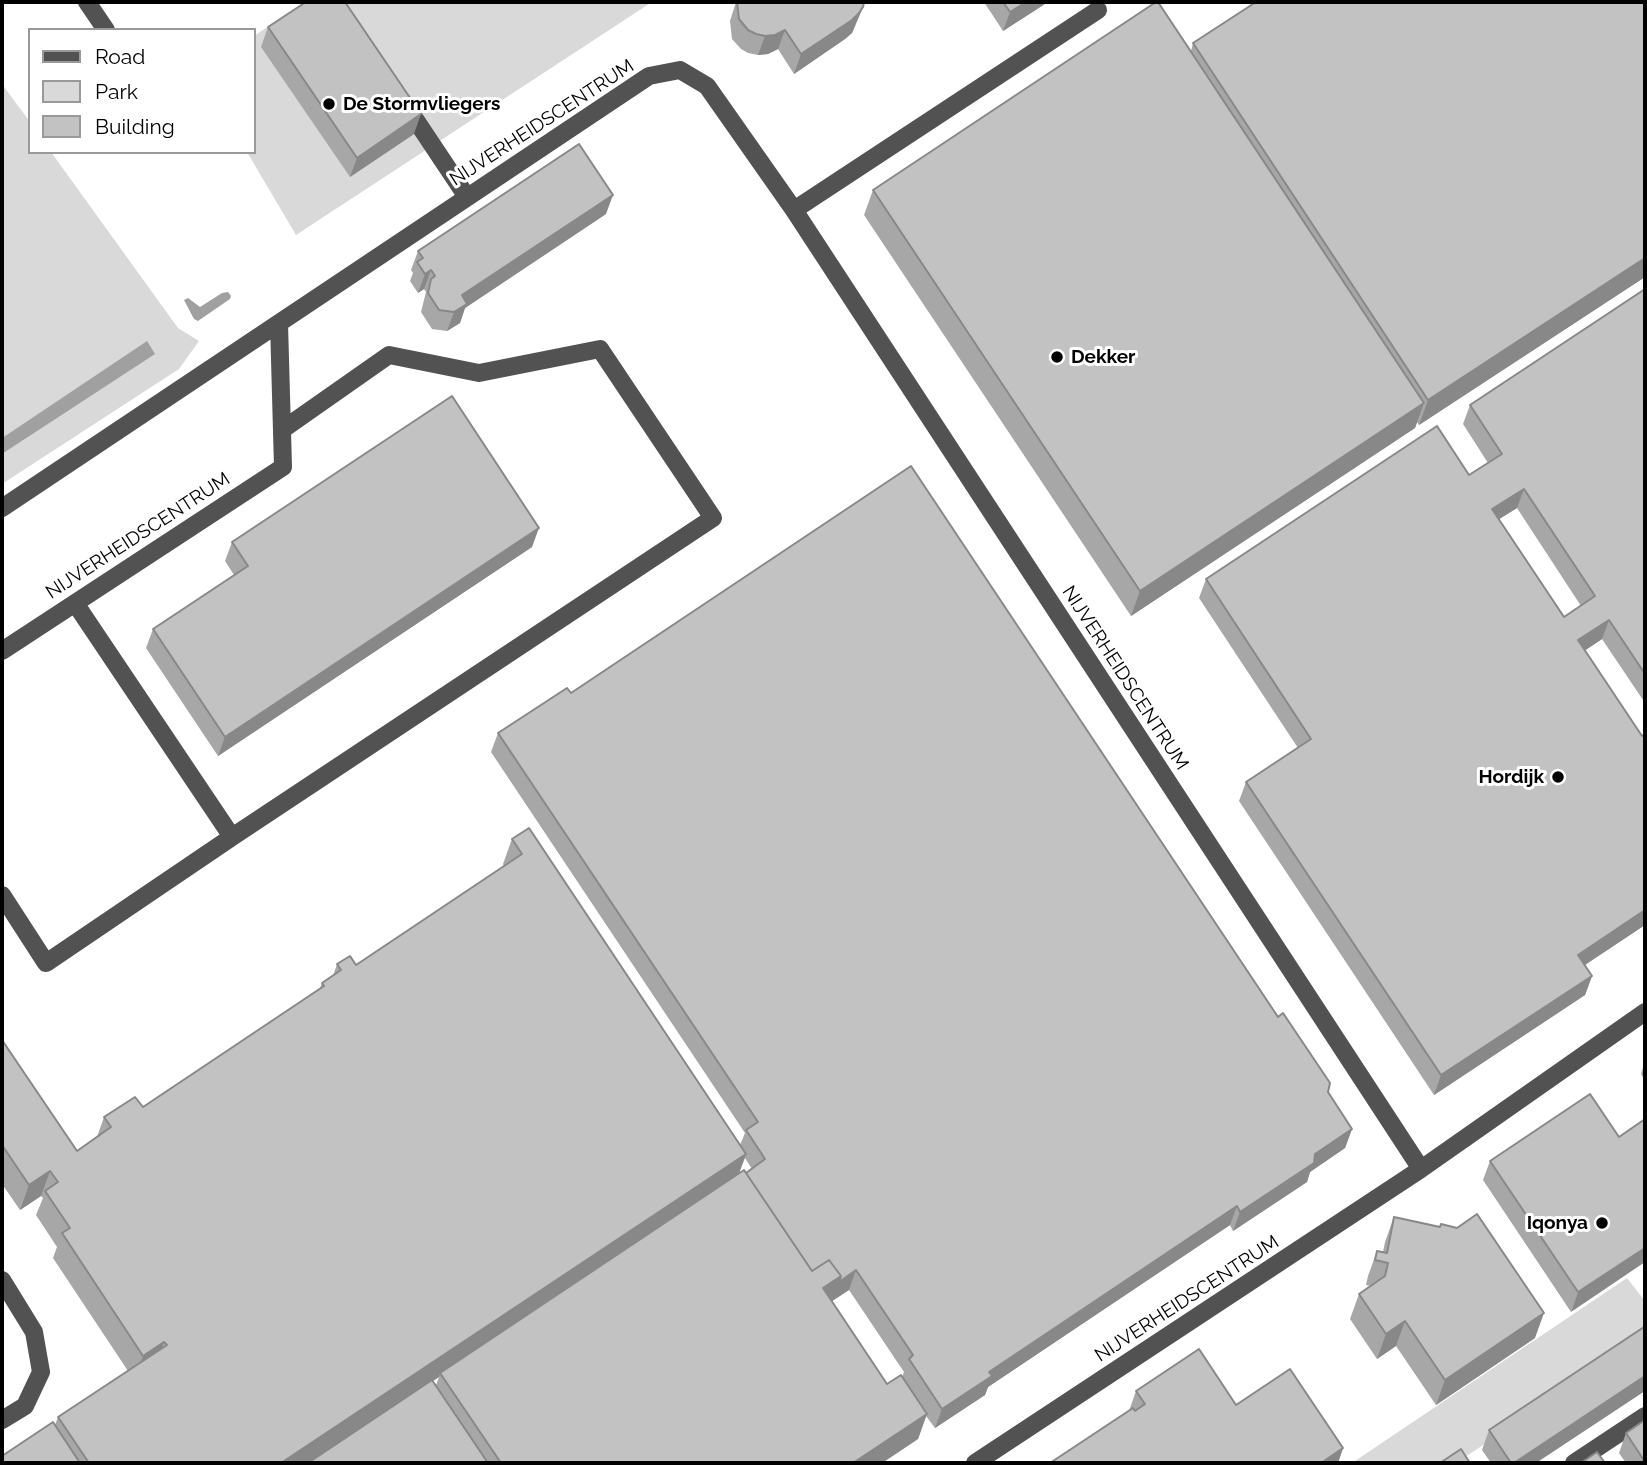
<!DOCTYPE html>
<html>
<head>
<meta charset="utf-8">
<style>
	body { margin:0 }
	#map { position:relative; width:1647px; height:1465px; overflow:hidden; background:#fff; font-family:Raleway,sans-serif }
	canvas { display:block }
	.frame { position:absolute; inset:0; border:4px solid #000; pointer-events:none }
	.legend { position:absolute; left:28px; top:28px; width:228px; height:126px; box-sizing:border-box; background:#fff; border:2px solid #999; margin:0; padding:9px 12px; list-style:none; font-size:21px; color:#000 }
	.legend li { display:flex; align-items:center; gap:14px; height:35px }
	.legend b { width:35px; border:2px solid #999 }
</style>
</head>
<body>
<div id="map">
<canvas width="1647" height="1465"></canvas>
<div class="frame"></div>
<ul class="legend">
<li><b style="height:9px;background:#525252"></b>Road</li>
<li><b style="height:19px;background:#d9d9d9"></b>Park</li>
<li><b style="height:19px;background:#c2c2c2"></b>Building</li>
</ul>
</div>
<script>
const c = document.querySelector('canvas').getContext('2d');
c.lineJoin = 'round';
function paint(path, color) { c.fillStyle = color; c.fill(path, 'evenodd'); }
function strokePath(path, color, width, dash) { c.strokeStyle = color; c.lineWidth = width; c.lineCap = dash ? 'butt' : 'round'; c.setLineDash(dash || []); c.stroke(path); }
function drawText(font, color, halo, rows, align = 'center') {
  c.font = font + ' Raleway,sans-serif'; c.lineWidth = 6; c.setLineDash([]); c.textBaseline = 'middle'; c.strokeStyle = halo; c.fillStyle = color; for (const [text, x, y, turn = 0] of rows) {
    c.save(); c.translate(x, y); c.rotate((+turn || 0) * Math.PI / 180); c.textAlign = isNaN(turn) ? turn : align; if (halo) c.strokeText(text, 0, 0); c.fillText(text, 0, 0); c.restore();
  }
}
paint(new Path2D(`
	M304 2H652L296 235 247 152H254V36Z
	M2 84 30 122V152H51L178 328 199 341 179 369 2 484V454L154 354 146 342 2 438Z
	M1627 1278 1645 1301V1338L1456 1463H1352Z`), '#d9d9d9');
paint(new Path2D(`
	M228 292 231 296 230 299 198 321 194 319 184 300 188 298 200 307 222 293Z
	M147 341 155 354 2 454V438Z`), '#a0a0a0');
strokePath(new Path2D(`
	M87 2 106 30
	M405 104 467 197
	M794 210 1098 10
	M2 508 649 76 680 70 707 86 794 210 1421 1169
	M75 603 232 837 713 518 600 349 479 373 389 355 282 430
	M2 651 283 467 279 323
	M2 895 46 963 232 837
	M2 1280 34 1332 41 1372 25 1406 2 1420
	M975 1463 1421 1169 1645 1012
	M1574 1463 1645 1416`), '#525252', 18);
paint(new Path2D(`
	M736 2 863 7 852 33 845 39 794 74 778 49 768 54 758 55 748 53 741 49 732 39 730 21Z
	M984 2H1048L1003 31Z
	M1645 2V277L1419 425 1417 422 1415 428 1131 616 864 215 873 190 1191 51 1193 43Z
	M268 27 414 134 350 177 261 47Z
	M606 214 465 308 460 323 447 331 432 329 421 312 426 292 424 289 418 293 410 281 413 273 411 270 418 251Z
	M1645 289V703L1602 639 1585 650 1642 736 1645 734V925L1585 965 1592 976 1585 995 1434 1095 1239 801 1246 782 1298 748 1199 598 1206 579 1469 475 1488 463 1463 424 1470 405ZM1517 508 1581 606 1564 617 1499 519Z
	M232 542 532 547 218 756 146 648 153 629 234 575 225 561Z
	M571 693 1328 1092 1352 1129 1345 1148 1310 1172 1307 1182 1233 1231 1230 1225 988 1387 985 1395 935 1428 926 1416 918 1439 882 1463H2L55 1425 58 1417 128 1371 53 1258 57 1247 36 1215 43 1198 41 1196 20 1210 2 1184V1040L77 1151 97 1137 104 1117 143 1107 320 988 322 983 333 976 337 964 356 965 504 866 503 864 512 839 740 1145 745 1133 491 752 498 733ZM745 1158 752 1169 746 1173H739ZM849 1290 904 1372 902 1377 887 1384 832 1301ZM439 1377 436 1385 433 1381Z
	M1645 1061V1081L1641 1074Z
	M1645 1119 1571 1312 1483 1180 1490 1161 1619 1137Z
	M1394 1217 1535 1338 1436 1405 1396 1346 1377 1359 1350 1319 1359 1294 1371 1286 1366 1285 1368 1276 1377 1251 1383 1252 1385 1242Z
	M1136 1391 1236 1405 1343 1448 1338 1463H1050L1129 1411Z
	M1489 1430 1536 1463H1491L1482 1450Z
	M1626 1433 1645 1463H1626L1619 1453Z`), '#a7a7a7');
paint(new Path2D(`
	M1026 2H1048L1003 31 1010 12Z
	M863 7 852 33 845 39 794 74 801 54Z
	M785 30 778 49 768 54 758 55 765 36Z
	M421 114 414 134 350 177 357 158Z
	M613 195 606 214 465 308 460 323 447 331 454 312 462 295Z
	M1645 258V277L1419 425 1428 400Z
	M431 270 424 289 418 293 425 274Z
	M1424 403 1415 428 1131 616 1140 591Z
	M1524 489 1517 508 1485 528 1492 509Z
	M539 528 532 547 218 756 225 737Z
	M1609 620 1602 639 1571 660 1578 640Z
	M1645 910V925L1571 974 1578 955Z
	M1592 976 1585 995 1434 1095 1441 1075Z
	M1352 1129 1345 1148 1310 1172 1307 1182 1233 1231 1240 1212 1315 1154Z
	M746 1154 737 1179 440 1373 439 1377 309 1463H281Z
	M50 1171 41 1196 20 1210 29 1185Z
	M1237 1206 1230 1225 988 1387 985 1395 935 1428 942 1409 989 1372Z
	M1645 1248V1262L1571 1312 1578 1292Z
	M856 1270 849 1290 814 1313 823 1288 841 1276Z
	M1544 1313 1535 1338 1436 1405 1445 1380Z
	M1405 1321 1396 1346 1377 1359 1386 1334Z
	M164 1342 155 1367 134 1381 143 1356Z
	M1645 1376V1391L1536 1463H1514Z
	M927 1414 918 1439 882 1463H853Z
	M1343 1448 1338 1463H1321Z`), '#888');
const building = new Path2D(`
	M306 2H345L421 114 357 158 268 27Z
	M737 2H864L863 7 859 13 852 20 801 54 785 30 775 35 765 36 756 34 748 30 739 19Z
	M1003 2H1026L1010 12Z
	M1156 2H1158L1424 403 1140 591 873 190Z
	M1256 2H1645V258L1428 400 1193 43Z
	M579 144 613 195 462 295 467 304 454 312 439 310 428 293 431 279 435 276 431 270 425 274 417 262 423 258 418 251Z
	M1645 289V674L1609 620 1578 640 1642 736 1645 734V910L1578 955 1592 976 1441 1075 1246 782 1311 739 1206 579 1437 426 1469 475 1502 454 1470 405ZM1524 489 1595 596 1564 617 1492 509Z
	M452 396 539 528 225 737 153 629 248 566 232 542Z
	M911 466 1278 1017 1283 1013 1330 1083 1328 1092 1352 1129 1315 1154 1314 1163 1240 1212 1237 1206 989 1372 992 1376 942 1409 909 1359 913 1355 856 1270 839 1282 841 1276 829 1260 812 1271 746 1173 765 1159 746 1130 758 1122 498 733 567 688 571 693Z
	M529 828 746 1154 281 1463H89L58 1417 167 1345 164 1342 143 1356 62 1233 70 1228 45 1191 58 1182 50 1171 29 1185 2 1145V1040L77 1151 111 1127 104 1117 135 1097 143 1107 324 986 322 983 341 970 337 964 350 956 356 965 522 854 512 839Z
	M1590 1094 1619 1137 1645 1119V1248L1578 1292 1490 1161Z
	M744 1170 812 1271 829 1260 841 1276 823 1288 887 1384 901 1375 927 1414 853 1463H501L440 1373Z
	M1477 1214 1544 1313 1445 1380 1405 1321 1386 1334 1359 1294 1385 1276 1388 1263 1375 1260 1377 1251 1387 1253 1394 1217 1440 1227 1441 1224 1457 1228Z
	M1644 1327 1645 1329V1376L1514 1463H1511L1489 1430Z
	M1199 1349 1236 1405 1290 1369 1343 1448 1321 1463H1050L1133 1408 1135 1411 1145 1404 1136 1391Z
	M432 1380 488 1463H308Z
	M1645 1420V1462L1626 1433Z
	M53 1422 80 1463H2V1456Z
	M1461 1449 1470 1463H1440Z
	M1597 1452 1605 1463H1581Z`);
paint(building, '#c2c2c2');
strokePath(building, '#888', 2);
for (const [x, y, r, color] of [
	[329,104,7,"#000"],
	[1057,357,7,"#000"],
	[1558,777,7,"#000"],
	[1602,1223,7,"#000"]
]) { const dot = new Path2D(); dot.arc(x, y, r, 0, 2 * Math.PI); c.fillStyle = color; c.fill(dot); strokePath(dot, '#fff', 2.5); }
drawText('bold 19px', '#000', '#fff', [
	["De Stormvliegers",343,104],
	["Dekker",1071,357],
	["Hordijk",1544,777,"right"],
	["Iqonya",1588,1223,"right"]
], 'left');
drawText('19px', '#000', '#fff', [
	["NIJVERHEIDSCENTRUM",542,123,-33],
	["NIJVERHEIDSCENTRUM",138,536,-33],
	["NIJVERHEIDSCENTRUM",1125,678,57],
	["NIJVERHEIDSCENTRUM",1187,1299,-33]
]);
</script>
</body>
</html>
